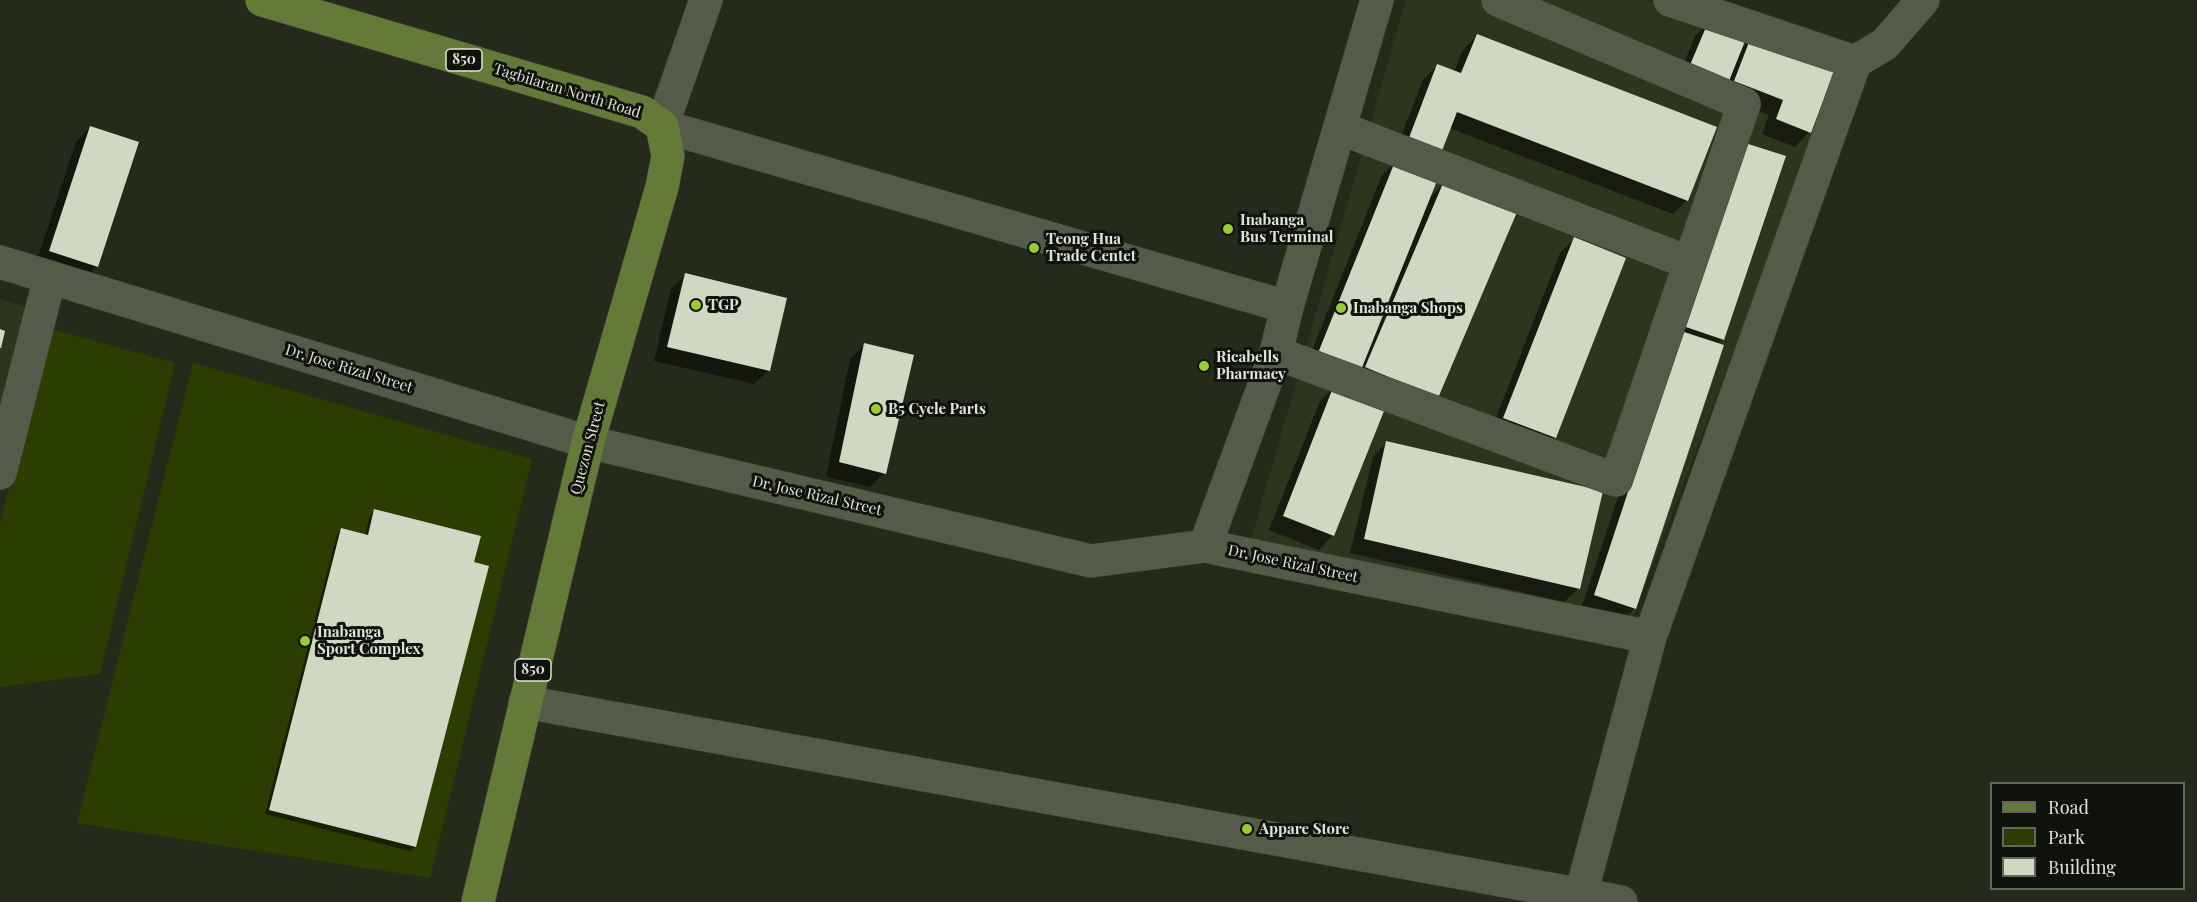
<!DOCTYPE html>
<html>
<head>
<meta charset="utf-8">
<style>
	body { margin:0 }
	#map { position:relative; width:2197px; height:902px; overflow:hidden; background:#252b1b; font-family:"Playfair Display",serif }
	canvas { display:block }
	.legend { position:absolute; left:1990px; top:782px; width:195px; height:108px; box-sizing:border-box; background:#10130b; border:2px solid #63665d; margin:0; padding:8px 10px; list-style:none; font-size:18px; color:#dfe3d9 }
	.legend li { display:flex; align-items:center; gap:12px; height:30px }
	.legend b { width:30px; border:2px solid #63665d }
</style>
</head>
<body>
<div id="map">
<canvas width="2197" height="902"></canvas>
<ul class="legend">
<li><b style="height:8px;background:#647a38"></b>Road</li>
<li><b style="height:16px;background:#2c3d02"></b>Park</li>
<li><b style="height:16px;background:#cfd8c3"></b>Building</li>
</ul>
</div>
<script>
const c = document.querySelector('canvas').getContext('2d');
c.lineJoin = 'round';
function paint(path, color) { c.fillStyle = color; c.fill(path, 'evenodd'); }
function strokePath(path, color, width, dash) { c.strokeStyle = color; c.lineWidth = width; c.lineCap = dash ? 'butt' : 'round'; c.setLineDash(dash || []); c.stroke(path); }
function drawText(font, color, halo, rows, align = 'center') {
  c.font = font + ' "Playfair Display",serif'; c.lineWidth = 6; c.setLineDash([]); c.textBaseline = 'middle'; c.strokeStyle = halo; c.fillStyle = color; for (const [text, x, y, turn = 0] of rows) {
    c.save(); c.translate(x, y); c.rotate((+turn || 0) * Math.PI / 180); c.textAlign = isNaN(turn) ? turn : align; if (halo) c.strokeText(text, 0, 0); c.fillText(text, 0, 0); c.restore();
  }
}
paint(new Path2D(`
	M1406 0H1646L1842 66 1631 622 1250 543Z
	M0 299 31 309 0 432Z`), '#2d351f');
paint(new Path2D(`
	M51 329 175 363 100 674 0 687V523Z
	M193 363 532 459 430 878 77 823Z`), '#2c3d02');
paint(new Path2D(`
	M1709 22 1739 51 1751 39 1833 71 1809 132 1795 147 1762 134 1769 115 1677 80 1695 36Z
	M1477 36 1687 200 1673 214 1449 128 1439 155 1428 199 1445 183 1436 397 1305 368 1382 175 1398 159 1393 157 1423 80 1437 66 1454 72 1463 50Z
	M90 127 137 142 96 267 82 281 35 266 76 142Z
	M1746 145 1722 339 1717 344 1635 608 1621 622 1581 609 1667 348Z
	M1574 239 1624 259 1554 438 1540 452 1490 433 1560 253Z
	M685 275 769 370 754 384 654 361 671 289Z
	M865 344 884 473 870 487 826 477 850 359Z
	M1334 387 1333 535 1319 550 1269 530 1320 401Z
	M1387 442 1579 588 1564 602 1350 553 1373 457Z
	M375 510 472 563 415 847 410 851 265 814 337 534 342 530 365 535 370 515Z`), '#0007');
paint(new Path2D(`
	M1709 20 1747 36 1729 81 1690 65Z
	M1477 34 1717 127 1688 201 1457 112 1440 156 1407 143 1437 64 1461 73Z
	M1751 37 1835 70 1811 133 1776 119 1783 100 1734 81Z
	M90 126 139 142 98 267 49 251Z
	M1745 143 1786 156 1724 340 1683 326Z
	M1396 159 1439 176 1361 370 1318 353Z
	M1444 181 1517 212 1438 398 1365 367Z
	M1574 237 1626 258 1556 438 1503 418Z
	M685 273 787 298 770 371 667 347Z
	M0 329 5 331 1 348H0Z
	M1681 331 1724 345 1636 609 1594 595Z
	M864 343 914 355 886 474 839 462Z
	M1334 385 1386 406 1334 536 1283 516Z
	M1386 441 1603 491 1580 589 1364 539Z
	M374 509 481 536 474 562 489 566 416 847 269 810 341 528 368 535Z`), '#cfd8c3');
const minor = new Path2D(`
	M706 0 662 126 1287 307
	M1670 0 1855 62 1885 44 1923 0
	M1340 128 1690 263
	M0 262 588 442 1091 561 1205 546 1650 637
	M1276 353 1616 480 1744 104 1498 0
	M0 473 50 277
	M1205 546 1276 353 1287 307 1377 0
	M525 702 1621 902
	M1581 894 1650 637 1855 62`);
const major = new Path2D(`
	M262 0 642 112 662 126 668 156 662 187 588 442 478 902`);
strokePath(minor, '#404638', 34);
strokePath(major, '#404638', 34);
strokePath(minor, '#545b49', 33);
strokePath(major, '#647a38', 33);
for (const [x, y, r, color] of [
	[1228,229,6,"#9bcb33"],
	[1034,248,6,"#9bcb33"],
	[696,305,6,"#9bcb33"],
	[1341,308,6,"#9bcb33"],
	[1204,366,6,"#9bcb33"],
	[876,409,6,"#9bcb33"],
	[305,641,6,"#9bcb33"],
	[1247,829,6,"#9bcb33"]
]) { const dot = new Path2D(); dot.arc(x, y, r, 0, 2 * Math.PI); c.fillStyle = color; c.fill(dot); strokePath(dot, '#10130b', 2); }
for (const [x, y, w] of [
	[464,60,36],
	[533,670,36]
]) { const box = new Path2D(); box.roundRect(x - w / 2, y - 11, w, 22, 4.5); c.fillStyle = '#10130b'; c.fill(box); strokePath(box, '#dfe3d9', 1.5); }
drawText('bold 14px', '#dfe3d9', null, [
	["850",464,60],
	["850",533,670]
]);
drawText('15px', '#dfe3d9', '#10130b', [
	["Tagbilaran North Road",567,91,17],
	["Dr. Jose Rizal Street",349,369,17],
	["Quezon Street",588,448,-75],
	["Dr. Jose Rizal Street",817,496,13],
	["Dr. Jose Rizal Street",1293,564,12]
]);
drawText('bold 15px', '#dfe3d9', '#10130b', [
	["Inabanga",1240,220],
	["Bus Terminal",1240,237],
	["Teong Hua",1046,239],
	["Trade Centet",1046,256],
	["TGP",708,305],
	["Inabanga Shops",1353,308],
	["Ricabells",1216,357],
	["Pharmacy",1216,374],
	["B5 Cycle Parts",888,409],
	["Inabanga",317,632],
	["Sport Complex",317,649],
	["Appare Store",1259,829]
], 'left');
</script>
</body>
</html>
